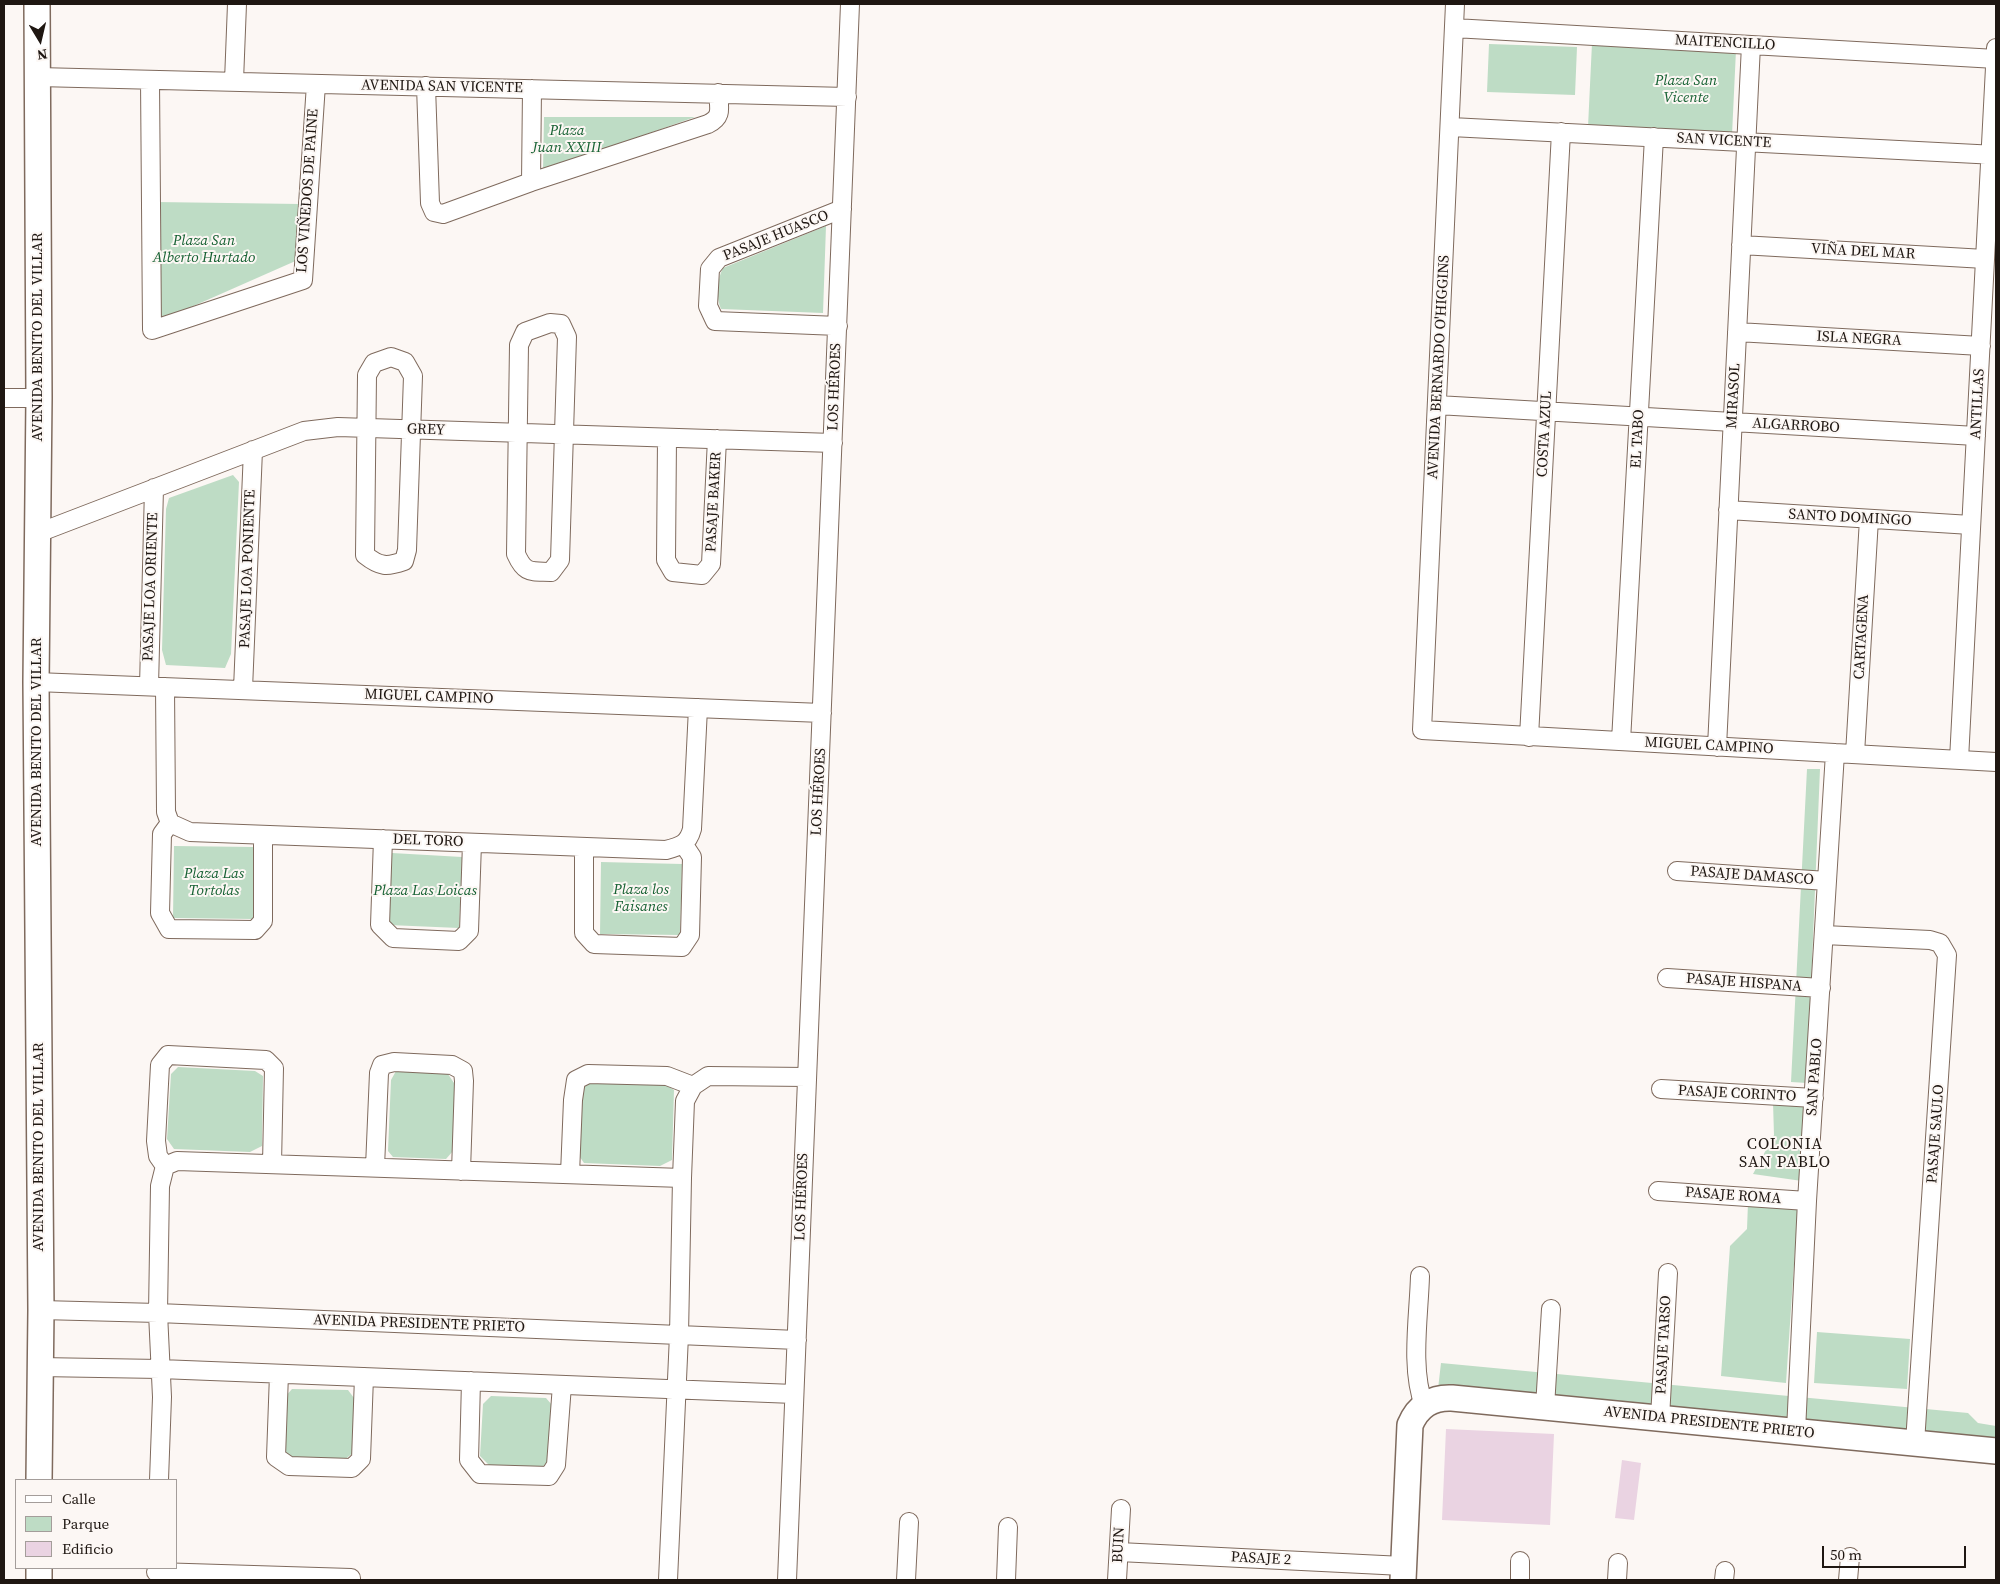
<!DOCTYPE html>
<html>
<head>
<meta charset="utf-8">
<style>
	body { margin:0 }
	#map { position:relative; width:2000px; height:1584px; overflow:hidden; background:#fcf7f4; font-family:"Source Serif 4",serif }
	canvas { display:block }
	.frame { position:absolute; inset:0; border:5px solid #1f1712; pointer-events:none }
	.legend { position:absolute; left:15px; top:1479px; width:162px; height:90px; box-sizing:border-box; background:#fcf7f4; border:1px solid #a49d9a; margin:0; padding:6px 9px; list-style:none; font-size:15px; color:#1f1712 }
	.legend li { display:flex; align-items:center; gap:10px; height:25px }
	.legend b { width:25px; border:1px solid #a49d9a }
	.north { position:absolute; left:15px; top:15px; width:50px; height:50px; -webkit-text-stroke:4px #fcf7f4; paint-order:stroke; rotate:171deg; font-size:14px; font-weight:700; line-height:20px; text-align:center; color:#1f1712 }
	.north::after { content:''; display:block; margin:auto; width:18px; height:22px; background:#1f1712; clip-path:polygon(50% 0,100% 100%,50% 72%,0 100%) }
	.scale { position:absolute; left:1822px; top:1546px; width:144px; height:22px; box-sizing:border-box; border:2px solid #1f1712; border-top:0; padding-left:6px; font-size:15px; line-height:18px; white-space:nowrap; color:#1f1712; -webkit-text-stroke:4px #fcf7f4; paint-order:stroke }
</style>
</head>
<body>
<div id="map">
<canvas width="2000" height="1584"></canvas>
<div class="frame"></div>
<ul class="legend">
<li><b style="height:6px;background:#fff"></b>Calle</li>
<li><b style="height:14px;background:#bedcc5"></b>Parque</li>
<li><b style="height:14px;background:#ead3e2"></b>Edificio</li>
</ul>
<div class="north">N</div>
<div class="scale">50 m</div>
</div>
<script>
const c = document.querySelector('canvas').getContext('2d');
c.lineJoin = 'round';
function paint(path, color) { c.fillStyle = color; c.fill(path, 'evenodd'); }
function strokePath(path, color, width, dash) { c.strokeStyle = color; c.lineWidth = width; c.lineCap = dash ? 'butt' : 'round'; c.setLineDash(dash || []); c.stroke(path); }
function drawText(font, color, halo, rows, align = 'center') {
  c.font = font + ' "Source Serif 4",serif'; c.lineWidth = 4; c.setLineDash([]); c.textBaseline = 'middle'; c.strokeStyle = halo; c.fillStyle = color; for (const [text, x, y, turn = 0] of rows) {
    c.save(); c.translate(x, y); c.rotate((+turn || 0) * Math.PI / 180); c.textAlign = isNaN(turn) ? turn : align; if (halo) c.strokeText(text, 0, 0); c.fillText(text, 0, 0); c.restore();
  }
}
paint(new Path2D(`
	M1592 43 1736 50 1732 135 1588 127Z
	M1489 44 1577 47 1575 95 1487 92Z
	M544 117H695L543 171Z
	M156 202 300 204V259L155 323Z
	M826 226 823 313 721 309C716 298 717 279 723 268Z
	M233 475 239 482 231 654 225 668 166 665 162 650 166 509 169 498Z
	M1807 769H1820L1807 1083 1791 1082Z
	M174 846 254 847 253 919 173 918Z
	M392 853 462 857 459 928 389 925Z
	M601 862 682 864 680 935 600 934Z
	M178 1067 255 1071 263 1076 262 1146 250 1152 174 1149 167 1139 171 1074Z
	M396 1071 448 1074 456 1086 453 1151 446 1159 393 1157 388 1151 391 1080Z
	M588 1081 666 1085 674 1090 672 1160 660 1166 584 1163 577 1153 581 1088Z
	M1773 1102 1804 1106 1802 1181 1753 1174 1774 1135Z
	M1748 1203 1798 1205 1786 1383 1721 1376 1730 1246 1747 1229Z
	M1817 1332 1910 1339 1907 1389 1814 1383Z
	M1441 1363 1968 1413 1978 1423 1996 1426V1440L1438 1389Z
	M292 1389 348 1390 354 1398 353 1453 344 1460 293 1459 283 1449 285 1397Z
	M491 1396 546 1398 552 1405 550 1460 541 1468 489 1465 480 1456 483 1404Z`), '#bedcc5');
paint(new Path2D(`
	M1446 1429 1554 1434 1550 1525 1442 1520Z
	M1622 1460 1641 1463 1634 1520 1615 1518Z`), '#ead3e2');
const street = new Path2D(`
	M1455 4 1422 730 1996 762
	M1454 28 1996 59
	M38 77 847 97
	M150 80 152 330 303 280 316 84
	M234 81 237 4
	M426 86 430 203 434 212 443 214 531 182 532 89
	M1451 127 1996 155
	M531 182 708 124C723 117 719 108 718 93
	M1741 245 1985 259
	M550 323 561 324 567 337 560 560 551 572C530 571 525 574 516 554L519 345 525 332Z
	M838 326 715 321 708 306 710 269 719 258 842 209
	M1737 332 1981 346
	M391 357 405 362 413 376 407 550 404 561C387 567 380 567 365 555L367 375 374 363Z
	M4 398H39
	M1437 405 1976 436
	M667 438 666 560 673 572 702 575 711 564 717 439
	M1728 510 1971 525
	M38 533 304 431 338 427 833 443
	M36 682 822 713
	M149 686 154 488
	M165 687 166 812 170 823 190 832 666 850C681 846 688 844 692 829L698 708
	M243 689 253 450
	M1529 737 1561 132
	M1621 741 1654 137
	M1717 747 1751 45
	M1855 754 1869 519
	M1959 760 1996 48
	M170 823 162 834 160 913 169 929 255 930 263 921V835
	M383 839 380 925 393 938 459 941 469 931 472 843
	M584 847V933L594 944 682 947 690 935 692 857 684 845
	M1677 871 1827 881
	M1824 935 1930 940 1940 943 1947 955 1915 1443
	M1667 978 1821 988
	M1661 1089 1814 1098
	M165 1166 158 1156 156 1141 160 1065 168 1055 266 1060 274 1068 272 1164
	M375 1167 379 1073 382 1065 394 1062 452 1065 463 1071 464 1081 461 1171
	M570 1174 573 1100 576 1080 588 1074 667 1076 693 1086
	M1658 1191 1807 1201
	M1420 1276C1419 1315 1410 1369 1424 1405
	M41 1310 158 1313 797 1340
	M39 1367 160 1369 794 1394
	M279 1374 276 1457 289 1466 352 1468 361 1459 364 1377
	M471 1381 469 1460 480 1474 549 1476 556 1465 562 1385
	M1545 1407 1551 1309
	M1660 1418 1668 1273
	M1796 1431 1807 1201 1835 753
	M159 1480 162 1397 158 1313 160 1186 165 1166 177 1161 682 1178
	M1119 1552 1403 1566
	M156 1572 351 1578V1580
	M668 1580 679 1335 682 1178 685 1101 693 1086 708 1076 807 1077
	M787 1580 850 4
	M906 1580 909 1522
	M1006 1580 1008 1527
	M1117 1580 1121 1509
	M1520 1580V1561
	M1617 1580 1618 1563
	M1724 1580 1725 1571
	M1848 1580 1850 1557`);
const secondary = new Path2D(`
	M37 4 39 398 36 682 41 1310 39 1480
	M39 1568V1580
	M1403 1580 1410 1425C1418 1406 1432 1397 1452 1398L1996 1451`);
strokePath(street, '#7f6a5d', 20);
strokePath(secondary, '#7f6a5d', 28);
strokePath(street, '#fff', 18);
strokePath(secondary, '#fff', 25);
drawText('15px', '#1f1712', '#fcf7f4', [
	["MAITENCILLO",1725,43,3],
	["AVENIDA SAN VICENTE",442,87,1],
	["SAN VICENTE",1724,141,3],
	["LOS VIÑEDOS DE PAINE",308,191,-86],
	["PASAJE HUASCO",776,236,-22],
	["VIÑA DEL MAR",1863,252,3],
	["AVENIDA BENITO DEL VILLAR",38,337,-90],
	["ISLA NEGRA",1859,339,3],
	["AVENIDA BERNARDO O'HIGGINS",1439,367,-87],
	["LOS HÉROES",835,387,-88],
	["MIRASOL",1734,396,-87],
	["ANTILLAS",1978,404,-87],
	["ALGARROBO",1796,426,3],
	["GREY",426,430,2],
	["COSTA AZUL",1545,434,-87],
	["EL TABO",1638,439,-87],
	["PASAJE BAKER",714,502,-87],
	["SANTO DOMINGO",1850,518,3],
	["PASAJE LOA PONIENTE",248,569,-88],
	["PASAJE LOA ORIENTE",151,587,-88],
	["CARTAGENA",1862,637,-87],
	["MIGUEL CAMPINO",429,697,2],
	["AVENIDA BENITO DEL VILLAR",37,742,-90],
	["MIGUEL CAMPINO",1709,746,3],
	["LOS HÉROES",819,792,-87],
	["DEL TORO",428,841,2],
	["PASAJE DAMASCO",1752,876,4],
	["PASAJE HISPANA",1744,983,4],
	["SAN PABLO",1815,1077,-86],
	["PASAJE CORINTO",1737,1094,3],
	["PASAJE SAULO",1936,1134,-86],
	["AVENIDA BENITO DEL VILLAR",39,1147,-90],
	["PASAJE ROMA",1733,1196,4],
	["LOS HÉROES",802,1197,-88],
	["AVENIDA PRESIDENTE PRIETO",419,1324,2],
	["PASAJE TARSO",1664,1345,-87],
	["AVENIDA PRESIDENTE PRIETO",1709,1423,6],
	["BUIN",1119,1545,-87],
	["PASAJE 2",1261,1559,3]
]);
drawText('italic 15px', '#156132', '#fcf7f4', [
	["Plaza San",1686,81],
	["Vicente",1686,98],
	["Plaza",567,131],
	["Juan XXIII",567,148],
	["Plaza San",204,241],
	["Alberto Hurtado",204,258],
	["Plaza Las",214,874],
	["Tortolas",214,891],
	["Plaza los",641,890],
	["Faisanes",641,907],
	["Plaza Las Loicas",425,891]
]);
c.letterSpacing = '1px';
drawText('16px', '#1f1712', '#fcf7f4', [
	["COLONIA",1785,1145],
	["SAN PABLO",1785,1163]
]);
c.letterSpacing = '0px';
</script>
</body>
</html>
